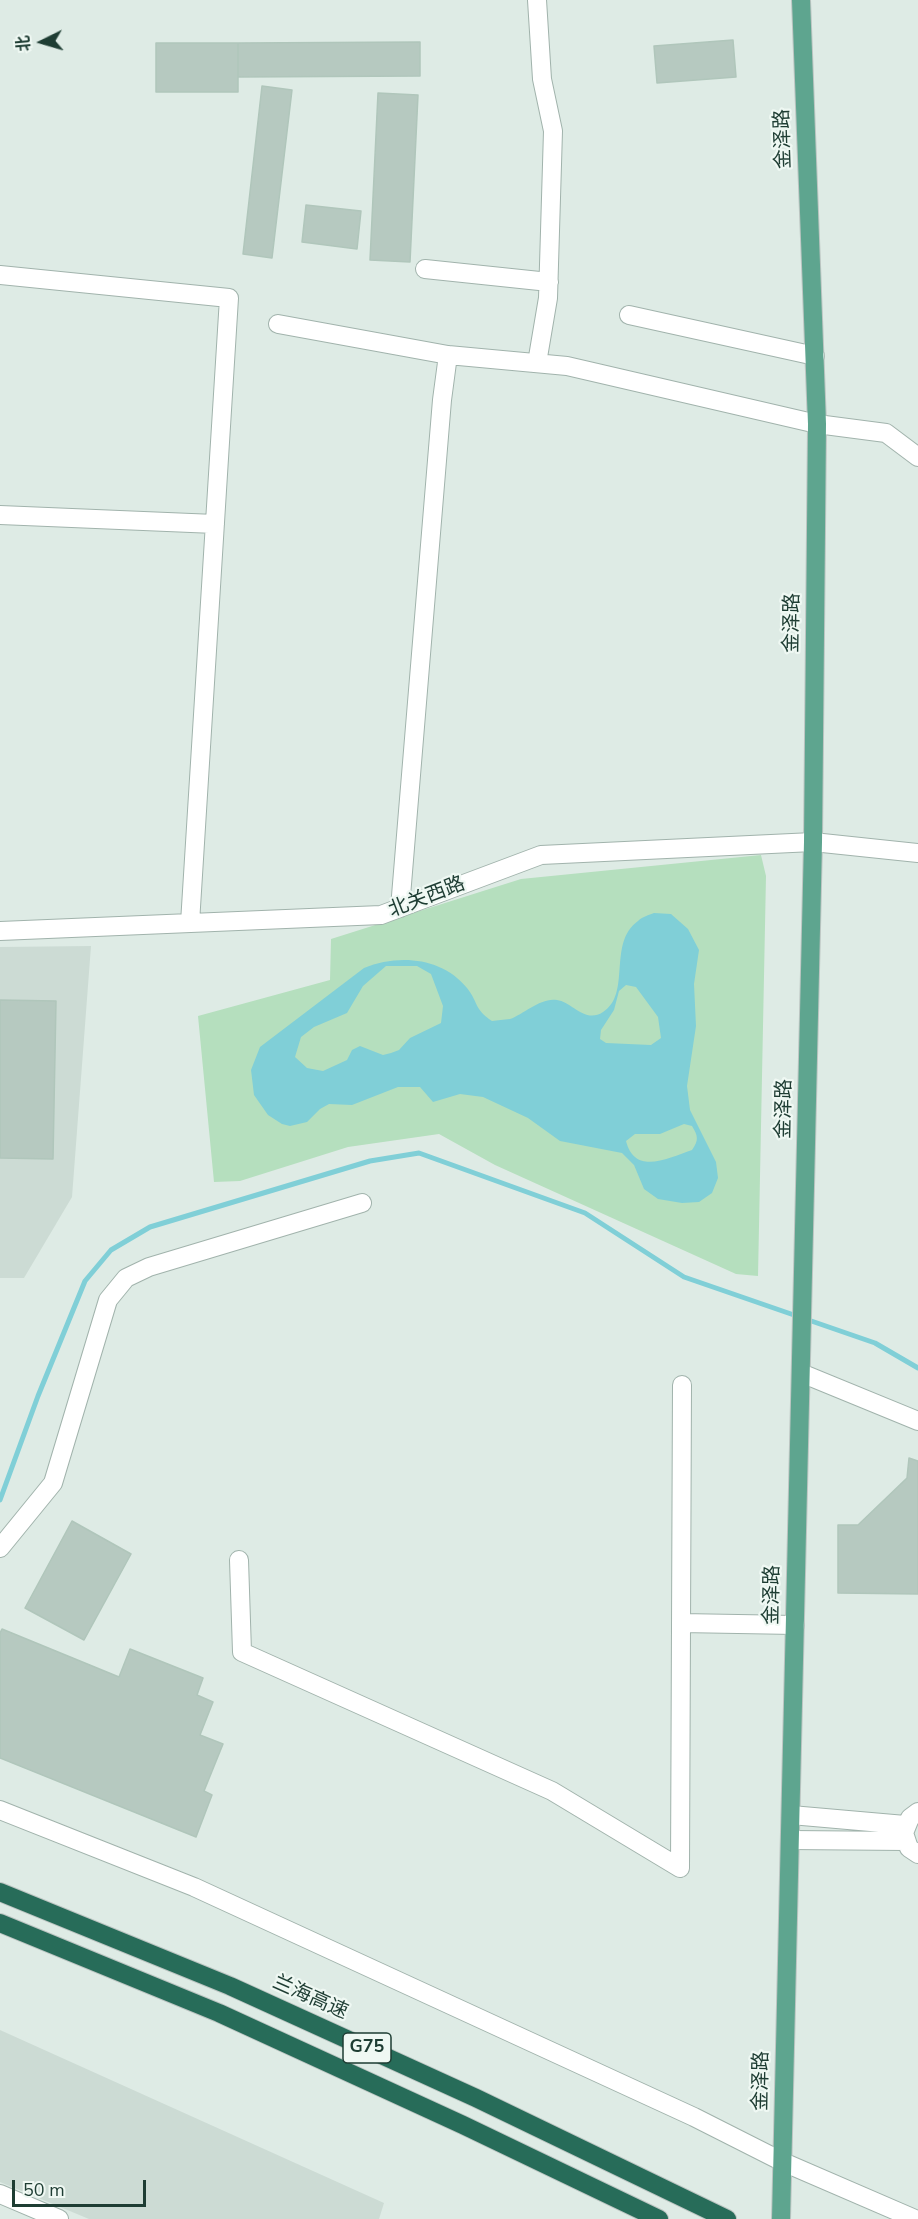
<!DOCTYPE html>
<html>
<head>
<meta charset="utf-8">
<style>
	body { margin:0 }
	#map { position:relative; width:918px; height:2219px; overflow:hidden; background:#deebe5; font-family:"Nunito Sans","Noto Sans SC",sans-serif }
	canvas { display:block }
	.north { position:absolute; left:12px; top:12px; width:60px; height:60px; -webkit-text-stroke:4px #eff8f3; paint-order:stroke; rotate:265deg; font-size:16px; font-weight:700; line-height:24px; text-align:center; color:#1e3d33 }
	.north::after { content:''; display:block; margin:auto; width:21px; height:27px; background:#1e3d33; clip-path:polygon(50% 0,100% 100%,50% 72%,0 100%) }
	.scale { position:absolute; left:12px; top:2180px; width:134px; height:27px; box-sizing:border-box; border:3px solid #1e3d33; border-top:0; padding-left:8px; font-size:18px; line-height:21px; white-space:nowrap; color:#1e3d33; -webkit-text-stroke:4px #eff8f3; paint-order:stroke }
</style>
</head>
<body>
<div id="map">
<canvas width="918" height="2219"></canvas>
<div class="north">北</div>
<div class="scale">50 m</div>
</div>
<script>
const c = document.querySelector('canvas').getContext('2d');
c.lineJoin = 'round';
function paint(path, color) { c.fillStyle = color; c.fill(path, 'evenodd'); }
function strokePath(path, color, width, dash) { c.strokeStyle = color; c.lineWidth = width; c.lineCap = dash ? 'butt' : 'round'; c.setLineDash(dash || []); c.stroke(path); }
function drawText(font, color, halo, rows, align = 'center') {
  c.font = font + ' "Nunito Sans","Noto Sans SC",sans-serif'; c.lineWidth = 4.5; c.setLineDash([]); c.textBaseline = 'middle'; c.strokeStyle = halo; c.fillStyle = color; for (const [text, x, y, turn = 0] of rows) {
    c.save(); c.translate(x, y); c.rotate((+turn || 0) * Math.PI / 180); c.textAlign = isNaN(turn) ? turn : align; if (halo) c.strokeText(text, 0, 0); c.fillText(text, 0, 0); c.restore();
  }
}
paint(new Path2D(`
	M91 946 72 1197 24 1278H0V947Z
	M0 2030 384 2203 379 2219H89L0 2182Z`), '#ccdbd4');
paint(new Path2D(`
	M761 855 766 876 758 1276 736 1274 495 1165 439 1134 348 1147 240 1181 214 1182 198 1016 330 980 331 939 521 879Z`), '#b5dfbe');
paint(new Path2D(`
	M654 913 671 914 688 929 699 950 694 984 696 1026 687 1086 690 1110 716 1162 718 1178 712 1193 699 1202 682 1203 658 1199 644 1189 634 1165 622 1153 560 1141 528 1118 483 1097 460 1094 433 1102 420 1087H398L352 1105 329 1104 320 1109 307 1122 290 1126 282 1124 268 1115 254 1095 251 1070 260 1047 364 968C398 954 442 957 467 988 479 1003 473 1008 492 1021 497 1020 504 1020 510 1019 524 1014 541 997 557 1000 572 1002 585 1024 603 1012 632 994 607 943 638 921 642 917 649 915 654 913ZM386 966H417L431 974 443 1006 441 1023 410 1038 399 1050 391 1053 383 1055 360 1046 352 1050 347 1060 323 1071 307 1068 295 1057 301 1037 314 1027 347 1013 363 986ZM626 985 636 987 658 1017 661 1038 651 1045 606 1043 600 1039 601 1030 614 1010 619 991ZM684 1124 692 1126C698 1136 699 1140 692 1150 668 1158 635 1176 626 1141L635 1134H660Z`), '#80cfd7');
strokePath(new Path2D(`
	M0 1500 38 1396 85 1281 111 1250 150 1227 370 1161 419 1153 585 1213 684 1277 875 1343 918 1368`), '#80cfd7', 5);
const building = new Path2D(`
	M733 40 736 77 657 83 654 46Z
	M420 42V76L238 77V43Z
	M156 43H238V92H156Z
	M262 86 292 90 272 258 243 254Z
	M378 93 418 95 410 262 370 260Z
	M306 205 361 211 357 249 302 242Z
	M0 1000 56 1001 53 1159 0 1158Z
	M909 1458 918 1461V1594L838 1593V1525H858L907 1478Z
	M72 1521 131 1554 84 1640 25 1608Z
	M2 1629 119 1677 130 1649 203 1678 197 1695 213 1702 200 1735 223 1744 204 1791 212 1795 196 1837 0 1758V1633Z`);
paint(building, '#b6c9c0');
strokePath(building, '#b0c6bb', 1.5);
const minor = new Path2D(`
	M425 269 549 282
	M0 275 229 298 190 923
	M629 315 815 356
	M278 324 448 355 567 366 817 424 886 433 918 457
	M537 363 548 298 553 131 542 79 537 0
	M0 515 215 524
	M400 908 442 400 448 355
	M0 931 381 915 541 855 813 842 918 853
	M801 1373 918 1421
	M0 1548 53 1483 108 1300 126 1278 149 1267 362 1203
	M239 1560 242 1652 552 1791 680 1868
	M681 1623 795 1625
	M0 1810 194 1887 694 2117 783 2162 915 2219
	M918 1812 910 1818 904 1833 909 1848 918 1854
	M791 1815 905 1825
	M790 1840 906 1841
	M680 1868 682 1385
	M0 2194 59 2219`);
const major = new Path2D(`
	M781 2219 813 842 817 424 801 0`);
const highway = new Path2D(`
	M0 1892 230 1986 476 2098 727 2219
	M0 1923 219 2013 463 2125 659 2219`);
strokePath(minor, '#a1b3ac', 20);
strokePath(major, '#bcc5c2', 20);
strokePath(highway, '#bcc5c2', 20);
strokePath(minor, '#fff', 18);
strokePath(major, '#5ea58f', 18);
strokePath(highway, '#276c59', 18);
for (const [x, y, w] of [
	[367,2048,48]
]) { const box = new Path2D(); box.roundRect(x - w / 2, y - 15, w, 30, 4.5); c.fillStyle = '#eff8f3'; c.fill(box); strokePath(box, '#1e3d33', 1.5); }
drawText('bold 18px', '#1e3d33', null, [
	["G75",367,2048]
]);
drawText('20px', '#1e3d33', '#eff8f3', [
	["金泽路",784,139,-92],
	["金泽路",793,623,-89],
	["北关西路",427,898,-21],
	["金泽路",785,1109,-89],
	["金泽路",773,1595,-89],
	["兰海高速",310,1998,24],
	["金泽路",762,2081,-89]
]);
</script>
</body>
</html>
